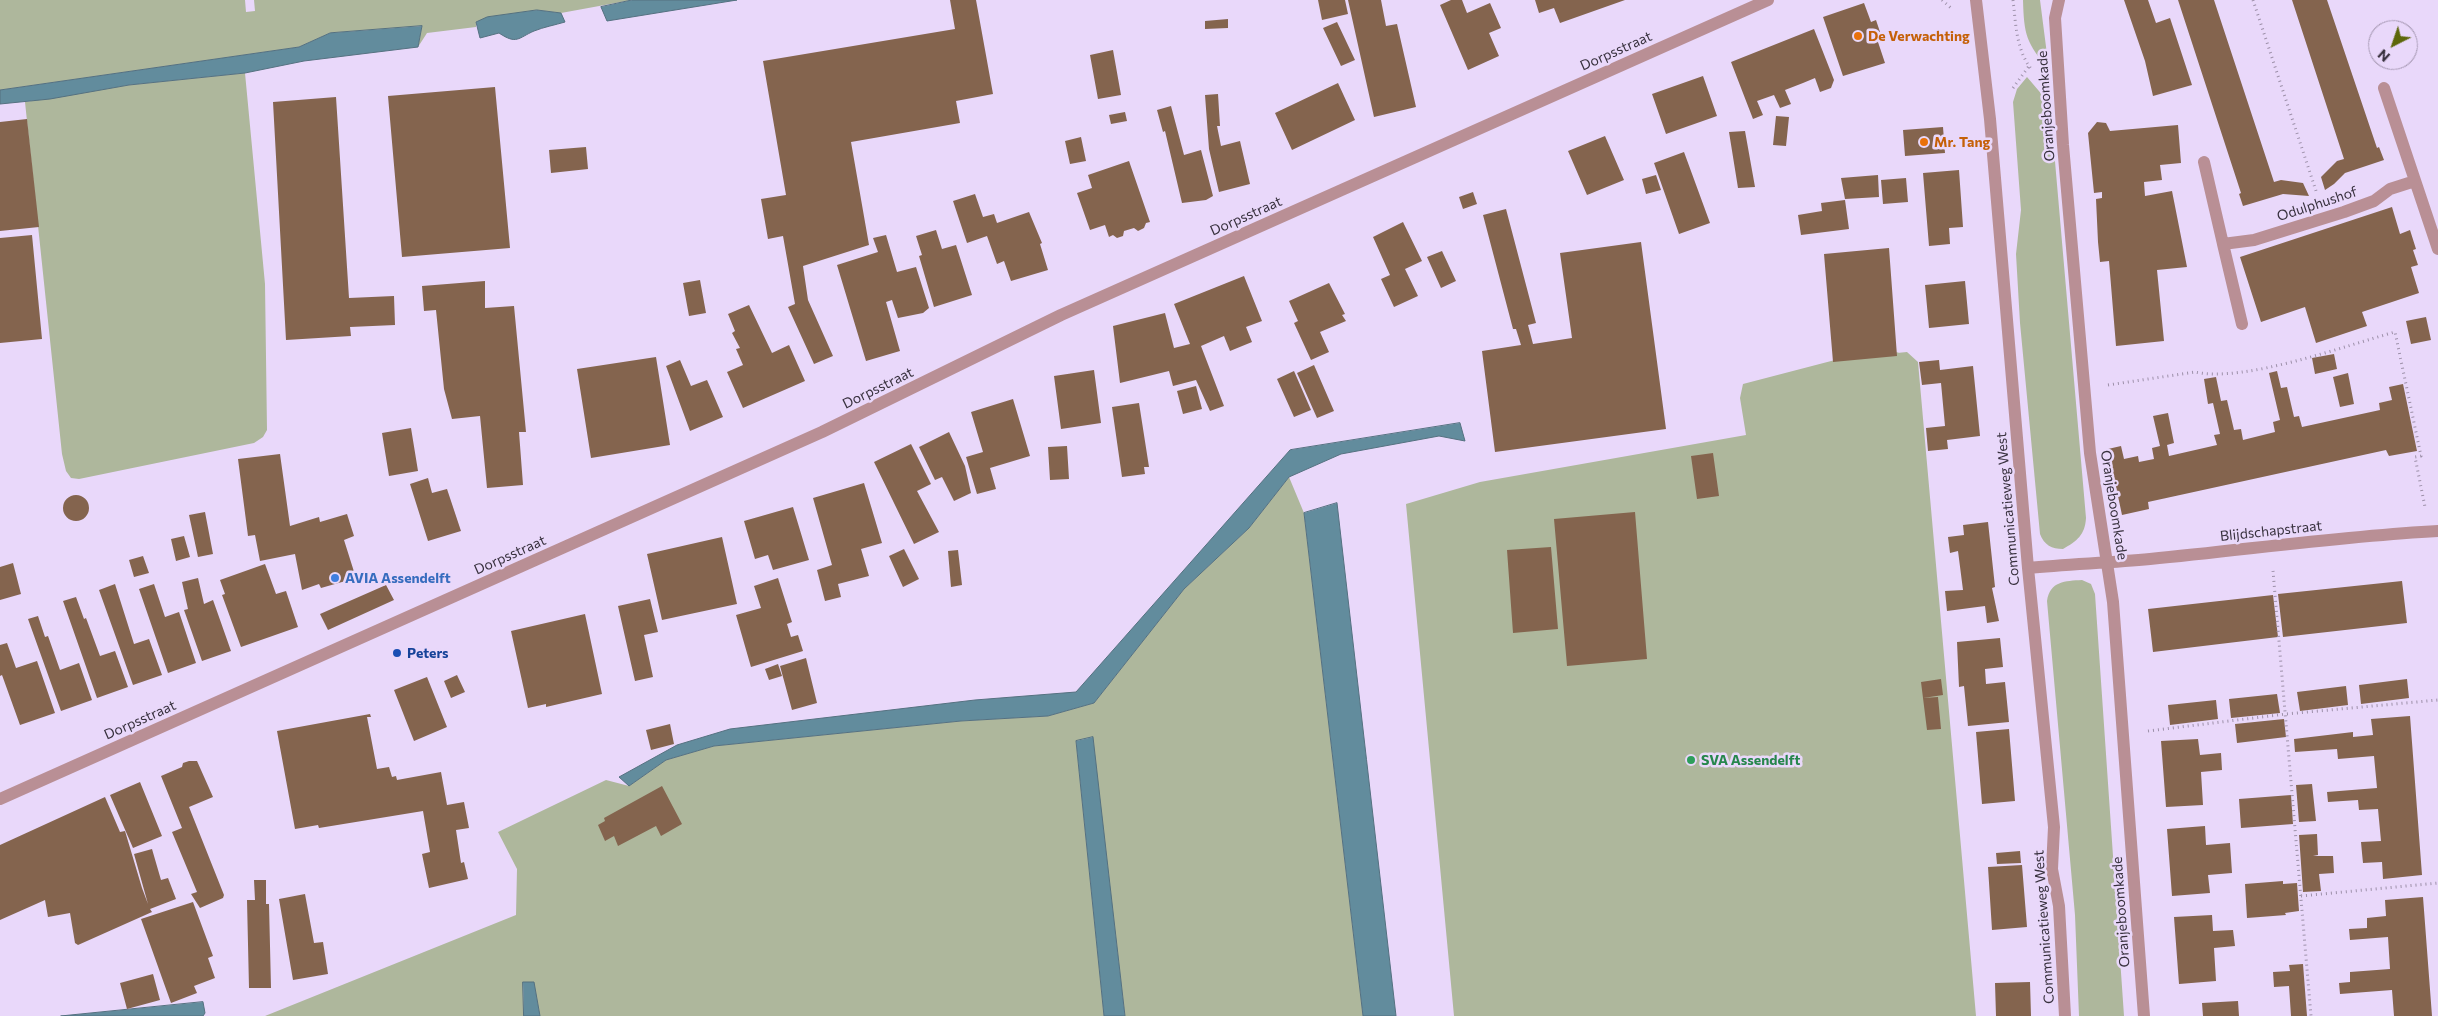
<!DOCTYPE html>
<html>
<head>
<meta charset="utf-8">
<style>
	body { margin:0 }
	#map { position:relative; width:2438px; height:1016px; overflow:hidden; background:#e9d8fa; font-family:Commissioner,sans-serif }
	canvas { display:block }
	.north { position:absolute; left:2368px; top:20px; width:50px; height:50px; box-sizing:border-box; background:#e9d8fa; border:1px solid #a295af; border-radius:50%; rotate:221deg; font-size:14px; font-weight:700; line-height:20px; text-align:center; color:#38313e }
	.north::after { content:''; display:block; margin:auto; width:18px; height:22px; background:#5d670a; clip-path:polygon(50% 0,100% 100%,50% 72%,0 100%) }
</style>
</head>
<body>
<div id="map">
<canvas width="2438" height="1016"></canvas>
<div class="north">N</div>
</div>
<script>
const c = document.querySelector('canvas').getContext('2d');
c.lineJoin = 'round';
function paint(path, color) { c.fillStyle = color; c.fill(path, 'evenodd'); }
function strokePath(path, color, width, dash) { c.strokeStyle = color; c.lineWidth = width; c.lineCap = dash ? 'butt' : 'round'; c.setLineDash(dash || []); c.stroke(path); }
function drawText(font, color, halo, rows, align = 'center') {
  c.font = font + ' Commissioner,sans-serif'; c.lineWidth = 5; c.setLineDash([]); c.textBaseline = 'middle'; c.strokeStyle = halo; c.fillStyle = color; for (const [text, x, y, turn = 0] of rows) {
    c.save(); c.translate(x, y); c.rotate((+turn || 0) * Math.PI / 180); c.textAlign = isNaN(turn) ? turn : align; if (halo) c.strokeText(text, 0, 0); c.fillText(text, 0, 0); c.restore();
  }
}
paint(new Path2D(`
	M0 0H245L246 12 255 11 254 0H632L561 13 537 10 476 22V27L427 33 418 47 422 26 330 33 299 47 0 90Z
	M2023 0H2040L2049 70C2026 42 2024 35 2023 0Z
	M245 73 265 284 267 430 263 437 254 443 79 479 71 478 66 471 62 454 25 102 129 85Z
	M2027 77 2050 104 2086 518C2085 535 2077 541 2063 549 2052 549 2044 545 2040 534L2020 323 2016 254 2021 210 2013 102 2017 89Z
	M1899 352 1897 353 1907 352 1918 362 1976 1016H1454L1406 504 1480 482 1746 435 1740 398 1743 384 1835 360Z
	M1289 477 1304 513 1363 1016H1125L1092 737 1076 741 1104 1016H540L533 982 523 983 524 1016H265L516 915 517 869 498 832 606 780 629 786 666 760 714 746 961 721 1048 716 1094 703 1184 589 1249 528Z
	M2082 580 2091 584 2095 594 2124 1016H2079L2075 915 2047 601C2050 581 2065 581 2082 580Z`), '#aeb79c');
const water = new Path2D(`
	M632 0H737L607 21 601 7Z
	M537 10 561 13 565 22C555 25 544 27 534 31 518 38 517 45 499 33L480 38 476 22 487 17Z
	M422 26 418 47 304 61 245 73 129 85 50 99 0 104V90L299 47 330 33Z
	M1460 423 1465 441 1439 436 1341 454 1289 477 1249 528 1184 589 1094 703 1048 716 961 721 714 746 666 760 629 786 619 777 677 745 730 729 975 700 1076 692 1290 450Z
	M1337 503 1396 1016H1363L1304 513Z
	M1093 737 1125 1016H1104L1076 741Z
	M523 982H534L540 1016H524Z
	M203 1002 205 1013 203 1016H61Z`);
paint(water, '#628c9d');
strokePath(water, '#557180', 1);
paint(new Path2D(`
	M950 0H976L993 94 956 101 960 123 851 142 869 245 803 266 808 300 833 356 814 364 788 307 795 304 783 236 768 239 761 199 786 195 763 61 955 29Z
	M1318 0H1345L1348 14 1322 20Z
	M1348 0H1381L1386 26 1397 24 1416 107 1374 117Z
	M1451 0H1462L1467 13 1490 3 1501 28 1489 33 1499 56 1468 70 1440 5Z
	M1535 0H1625L1560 23 1554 8 1539 13Z
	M2124 0H2148L2156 23 2170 18 2192 85 2153 96 2145 61Z
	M2178 0H2214L2274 182 2281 180 2303 183 2309 196 2283 194 2243 206 2239 194 2241 193Z
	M2292 0H2327L2377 148 2379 147 2384 160 2345 173 2334 184 2325 190 2321 177 2337 161 2344 159Z
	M1864 3 1871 22 1876 20 1881 35 1876 36 1885 63 1843 76 1823 17Z
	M1228 19V28L1205 29V21Z
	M1337 22 1355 60 1341 66 1323 28Z
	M1814 29 1834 80 1831 88 1820 92 1815 78 1803 83 1785 90 1791 104 1780 108 1774 95 1757 101 1763 115 1753 119 1731 62Z
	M1113 50 1121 95 1098 99 1090 55Z
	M1703 76 1717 116 1666 134 1652 94Z
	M1338 83 1355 120 1292 150 1275 113Z
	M495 87 510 248 402 257 388 96Z
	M1218 94 1220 126H1217L1221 146 1240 141 1250 184 1219 192 1209 149 1205 95Z
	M336 97 349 298 394 296 395 325 350 327 351 336 286 340 273 102Z
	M1171 106 1184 155 1201 150 1213 196 1206 200 1182 203 1165 131 1163 132 1157 110Z
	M1125 112 1127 121 1111 124 1109 115Z
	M1776 116 1789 117 1786 146 1773 145Z
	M27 119 39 227 0 231V122Z
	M2097 122 2106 123 2110 131 2178 125 2181 163 2160 165 2162 180 2144 182 2145 196 2172 191 2187 267 2157 270 2164 341 2116 346 2109 261 2100 262 2098 242 2096 199 2102 198V192L2094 193 2088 133Z
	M1943 127 1945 153 1905 156 1903 130Z
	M1745 131 1755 187 1738 188 1729 132Z
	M1605 136 1624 180 1587 195 1568 151Z
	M1081 137 1086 161 1070 164 1065 141Z
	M586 147 588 169 551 173 549 150Z
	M1684 152 1710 223 1679 234 1654 163Z
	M1129 161 1150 222 1146 223 1144 228 1138 231 1134 228 1124 231 1123 236 1117 238 1113 235 1109 237 1105 225 1090 230 1077 193 1092 188 1088 175Z
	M1959 170 1963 227 1949 228 1950 244 1929 246 1923 173Z
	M1656 175 1661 190 1646 194 1642 179Z
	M1878 175 1879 197 1845 199 1841 178Z
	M1906 178 1908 202 1883 204 1881 180Z
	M1473 192 1477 204 1463 209 1459 197Z
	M975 194 983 217 994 214 997 223 1029 212 1042 243 1040 244 1048 270 1011 281 1004 261 997 264 987 236 967 243 953 201Z
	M1845 200 1849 229 1801 235 1798 215 1822 211 1821 203Z
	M2392 207 2400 234 2410 230 2416 249 2413 250 2418 265 2411 267 2419 293 2362 312 2367 326 2316 343 2305 307 2261 322 2240 257Z
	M1506 209 1536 323 1528 325 1533 344 1572 338 1560 253 1641 242 1666 429 1495 452 1482 351 1521 345 1516 329H1513L1483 215Z
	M1403 222 1422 261 1405 269 1418 296 1394 307 1381 279 1390 275 1373 237Z
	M936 230 942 249 956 245 972 295 934 307 919 256 922 255 916 236Z
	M32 235 42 339 0 343V238Z
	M886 235 897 272 916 267 929 308 923 313 898 318 892 300 886 302 900 351 866 361 837 265 878 252 873 238Z
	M1889 248 1897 356 1833 362 1824 254Z
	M1442 251 1456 281 1441 288 1427 257Z
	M1244 276 1262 321 1246 327 1252 342 1230 351 1224 336 1201 346 1224 406 1210 411 1196 380 1173 386 1169 371 1120 383 1113 326 1165 313 1174 348 1190 344 1174 304Z
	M700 280 706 313 689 316 683 283Z
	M485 281V308L514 306 526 432H519L523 485 487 488 480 416 452 419 444 389 436 310 424 311 422 286Z
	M1965 281 1969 324 1929 328 1925 285Z
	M1329 283 1345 314 1342 315 1346 321 1320 332 1329 352 1311 360 1294 323 1298 321 1289 301Z
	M749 305 772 353 789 345 805 381 743 408 727 372 743 365 736 349 740 348 732 333 735 331 728 314Z
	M2426 317 2431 340 2411 344 2406 321Z
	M2334 354 2337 369 2315 374 2312 358Z
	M656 357 670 445 591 458 577 369Z
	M680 360 691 386 707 380 723 417 690 431 666 366Z
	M1939 360 1940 370 1973 366 1980 436 1947 440 1948 449 1928 451 1926 428 1945 426 1941 383 1922 385 1919 362Z
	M1314 365 1334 411 1317 418 1297 373Z
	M1094 370 1101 423 1061 429 1054 376Z
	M1294 371 1311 410 1294 417 1277 379Z
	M2277 371 2281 388 2287 387 2294 417 2299 416 2302 427 2380 410 2379 403 2392 400 2389 387 2403 384 2417 451 2389 456 2386 450 2148 502 2149 509 2122 515 2108 449 2121 446 2124 459 2138 456 2139 462 2154 459 2152 448 2160 446 2153 416 2168 413 2174 443 2167 445 2169 456 2217 445 2214 435 2220 434 2213 403 2208 404 2204 379 2216 377 2221 401 2227 400 2234 430 2241 429 2243 440 2275 432 2273 422 2280 420 2269 373Z
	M2348 373 2354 404 2340 407 2333 377Z
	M1196 386 1202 409 1183 414 1177 391Z
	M1013 399 1030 456 990 468 996 489 977 494 966 457 983 452 971 412Z
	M1139 403 1149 467H1144L1145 474 1122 477 1112 407Z
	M411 428 418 471 389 476 382 433Z
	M949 432 965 466 971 493 954 501 942 477 935 480 919 447Z
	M911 444 931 484 917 491 939 532 914 544 874 462Z
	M1067 446 1069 479 1050 480 1048 447Z
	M1713 453 1719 496 1697 499 1691 456Z
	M280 454 290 526 319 517 320 522 347 514 354 536 344 540 356 578 321 588 319 584 302 590 295 554 260 561 255 535 248 536 238 459Z
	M428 478 432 493 447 489 461 531 428 541 410 484Z
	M864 483 882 543 861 549 869 576 838 584 841 597 825 601 817 570 832 565 813 498Z
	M63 508a13 13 0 1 1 26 0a13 13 0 1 1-26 0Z
	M793 507 809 560 773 570 768 555 755 559 744 521Z
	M205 512 213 554 198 557 189 515Z
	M1635 512 1647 659 1567 666 1554 519Z
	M1988 522 1995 587 1992 588 1999 621 1987 623 1985 606 1947 611 1945 591 1963 590 1958 551 1950 553 1948 537 1964 535 1963 525Z
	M184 536 190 557 176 561 171 539Z
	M722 537 737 604 662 620 647 554Z
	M1551 547 1558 629 1513 633 1507 550Z
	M904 549 919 579 903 587 889 556Z
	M958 550 962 585 951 587 948 551Z
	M143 556 149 573 134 577 129 560Z
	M13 563 21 594 0 600V567Z
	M265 564 276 594 286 591 298 627 241 647 222 595 225 594 220 580Z
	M198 578 204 604 213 600 231 651 202 661 184 610 188 609 182 582Z
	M778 578 792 622 787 624 791 637 798 635 803 651 751 667 736 615 761 608 754 586Z
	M2402 581 2407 623 2283 637 2278 594Z
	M115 584 134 644 149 639 162 675 133 685 99 590Z
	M154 584 165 617 179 612 196 663 168 673 139 589Z
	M386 585 394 600 328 630 320 614Z
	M2273 595 2278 637 2153 652 2148 609Z
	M76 597 84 619 86 618 100 656 115 651 128 687 97 698 63 601Z
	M650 599 658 632 644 635 653 677 635 681 618 606Z
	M585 614 602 694 546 707V704L528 708 511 631Z
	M38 616 45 637 48 636 60 670 79 663 92 700 61 711 28 619Z
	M2000 638 2003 667 1985 669 1986 684 2005 682 2009 722 1968 726 1964 686 1959 687 1957 642Z
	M7 643 16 668 37 661 55 713 20 725 2 675 0 676V645Z
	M806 658 817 703 792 710 780 666Z
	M778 664 782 676 769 680 765 669Z
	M457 675 465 692 451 698 444 681Z
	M427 677 447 727 414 741 394 690Z
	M1941 679 1943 695 1923 698 1921 682Z
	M2407 679 2409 698 2361 704 2359 685Z
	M2346 686 2348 705 2300 711 2297 692Z
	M2277 694 2280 713 2231 718 2229 699Z
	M1938 697 1941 729 1927 730 1923 698Z
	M2216 700 2218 719 2170 725 2168 705Z
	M370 714 371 717H367L377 769 389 767 392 777 396 776 397 780 441 772 447 805 464 802 469 828 456 830 461 863 464 862 468 879 429 888 422 854 430 852 423 811 319 828 318 825 295 829 277 731Z
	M2410 716 2422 875 2383 879 2382 862 2363 863 2362 853 2361 842 2381 841 2378 809 2359 810 2358 800 2328 802 2327 792 2377 788 2374 756 2338 759 2337 749 2295 752 2294 739 2353 732V737L2373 735 2371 719Z
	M2284 719 2286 737 2237 743 2235 724Z
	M670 724 674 744 651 750 646 730Z
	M2009 729 2015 801 1982 804 1976 732Z
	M2198 739 2200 755 2221 753 2222 770 2201 772 2203 805 2166 807 2161 741Z
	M189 761H197L213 797 189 807 224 895 223 898 200 908 191 894 197 892 172 832 182 828 161 776 182 767 183 763Z
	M140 782 162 836 133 848 110 795Z
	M2312 784 2316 821 2299 822 2296 785Z
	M662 786 682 824 661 836 656 826 618 846 614 836 605 841 598 825 605 821 604 818Z
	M2291 795 2293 824 2241 828 2239 799Z
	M105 797 120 832 125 831 142 888 148 904 134 854 152 849 161 880 168 878 176 899 150 909 152 912 78 945 75 943 70 913 48 917 45 900 0 920V845Z
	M2205 826 2206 845 2230 843 2232 873 2208 875 2210 893 2172 896 2167 829Z
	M2317 834 2318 855 2313 856H2333L2334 873 2319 874 2321 891 2303 892 2299 835Z
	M2020 851 2021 863 1997 864 1996 853Z
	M2022 865 2027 927 1992 930 1988 867Z
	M254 880H266V904H269L271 988H249L247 900H255Z
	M2283 881V884L2297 883 2299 911 2285 913 2286 915 2247 918 2245 884Z
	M305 894 314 943 323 942 328 974 293 980 279 899Z
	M2423 897 2432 1016H2394L2392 990 2340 994 2339 983 2350 982V972L2390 969 2388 937 2350 940 2349 929 2367 928V918L2386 916 2385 900Z
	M193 902 213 956 208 958 215 978 194 986 197 993 171 1003 141 919Z
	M2212 915 2213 931 2233 930 2235 946 2214 948 2216 981 2179 984 2174 917Z
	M2303 964 2307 1016H2291L2289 986 2274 987 2273 972 2290 971 2289 965Z
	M153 974 160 1000 127 1009 120 983Z
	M2030 982 2031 1016H1996L1995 983Z
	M2238 1001 2239 1016H2203L2202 1003Z`), '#84644e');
strokePath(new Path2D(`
	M1942 0 1951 8
	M2013 0C2016 25 2016 50 2032 70
	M2253 0 2317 194
	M2013 88 2029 66
	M2108 385 2195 372C2244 383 2344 346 2395 332L2421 456 2415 457 2425 507
	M2273 571 2311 1016
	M2148 731 2286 714 2438 700
	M2301 896 2438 883`), '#9d90a9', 3, [1, 4]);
strokePath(new Path2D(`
	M1976 0 1990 119 2028 568 2054 827 2052 869 2059 906 2065 1016
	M2059 0 2055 18 2063 145 2090 453 2113 602 2144 1016
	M2384 88 2438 249
	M2204 162 2223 244 2254 240 2344 212 2374 201 2390 189 2415 181
	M2223 244 2242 324
	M2028 568C2068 564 2109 563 2150 559 2246 550 2342 536 2438 531
	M0 799 822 432 1061 315 1768 0`), '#b98f95', 12);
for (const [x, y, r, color] of [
	[1858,36,5,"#e8710a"],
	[1924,142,5,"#e8710a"],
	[335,578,5,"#3f7fe0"],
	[397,653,5,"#1a4fb4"],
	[1691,760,5,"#2e9e5b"]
]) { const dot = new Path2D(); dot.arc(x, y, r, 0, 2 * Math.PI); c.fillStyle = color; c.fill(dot); strokePath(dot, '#e9d8fa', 2); }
drawText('bold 14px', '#c56008', '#e9d8fa', [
	["De Verwachting",1868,36],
	["Mr. Tang",1934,142]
], 'left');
drawText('14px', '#38313e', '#e9d8fa', [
	["Dorpsstraat",1616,51,-24],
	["Oranjeboomkade",2046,106,-94],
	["Odulphushof",2317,204,-18],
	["Dorpsstraat",1246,216,-24],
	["Dorpsstraat",878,388,-26],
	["Oranjeboomkade",2114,505,81],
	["Communicatieweg West",2008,509,-95],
	["Blijdschapstraat",2271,531,-6],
	["Dorpsstraat",510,555,-24],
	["Dorpsstraat",140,720,-24],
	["Oranjeboomkade",2121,912,-94],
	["Communicatieweg West",2044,927,-94]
]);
drawText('bold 14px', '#366cbe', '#e9d8fa', [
	["AVIA Assendelft",345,578]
], 'left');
drawText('bold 14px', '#164399', '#e9d8fa', [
	["Peters",407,653]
], 'left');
drawText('bold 14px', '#27864d', '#e9d8fa', [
	["SVA Assendelft",1701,760]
], 'left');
</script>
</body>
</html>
